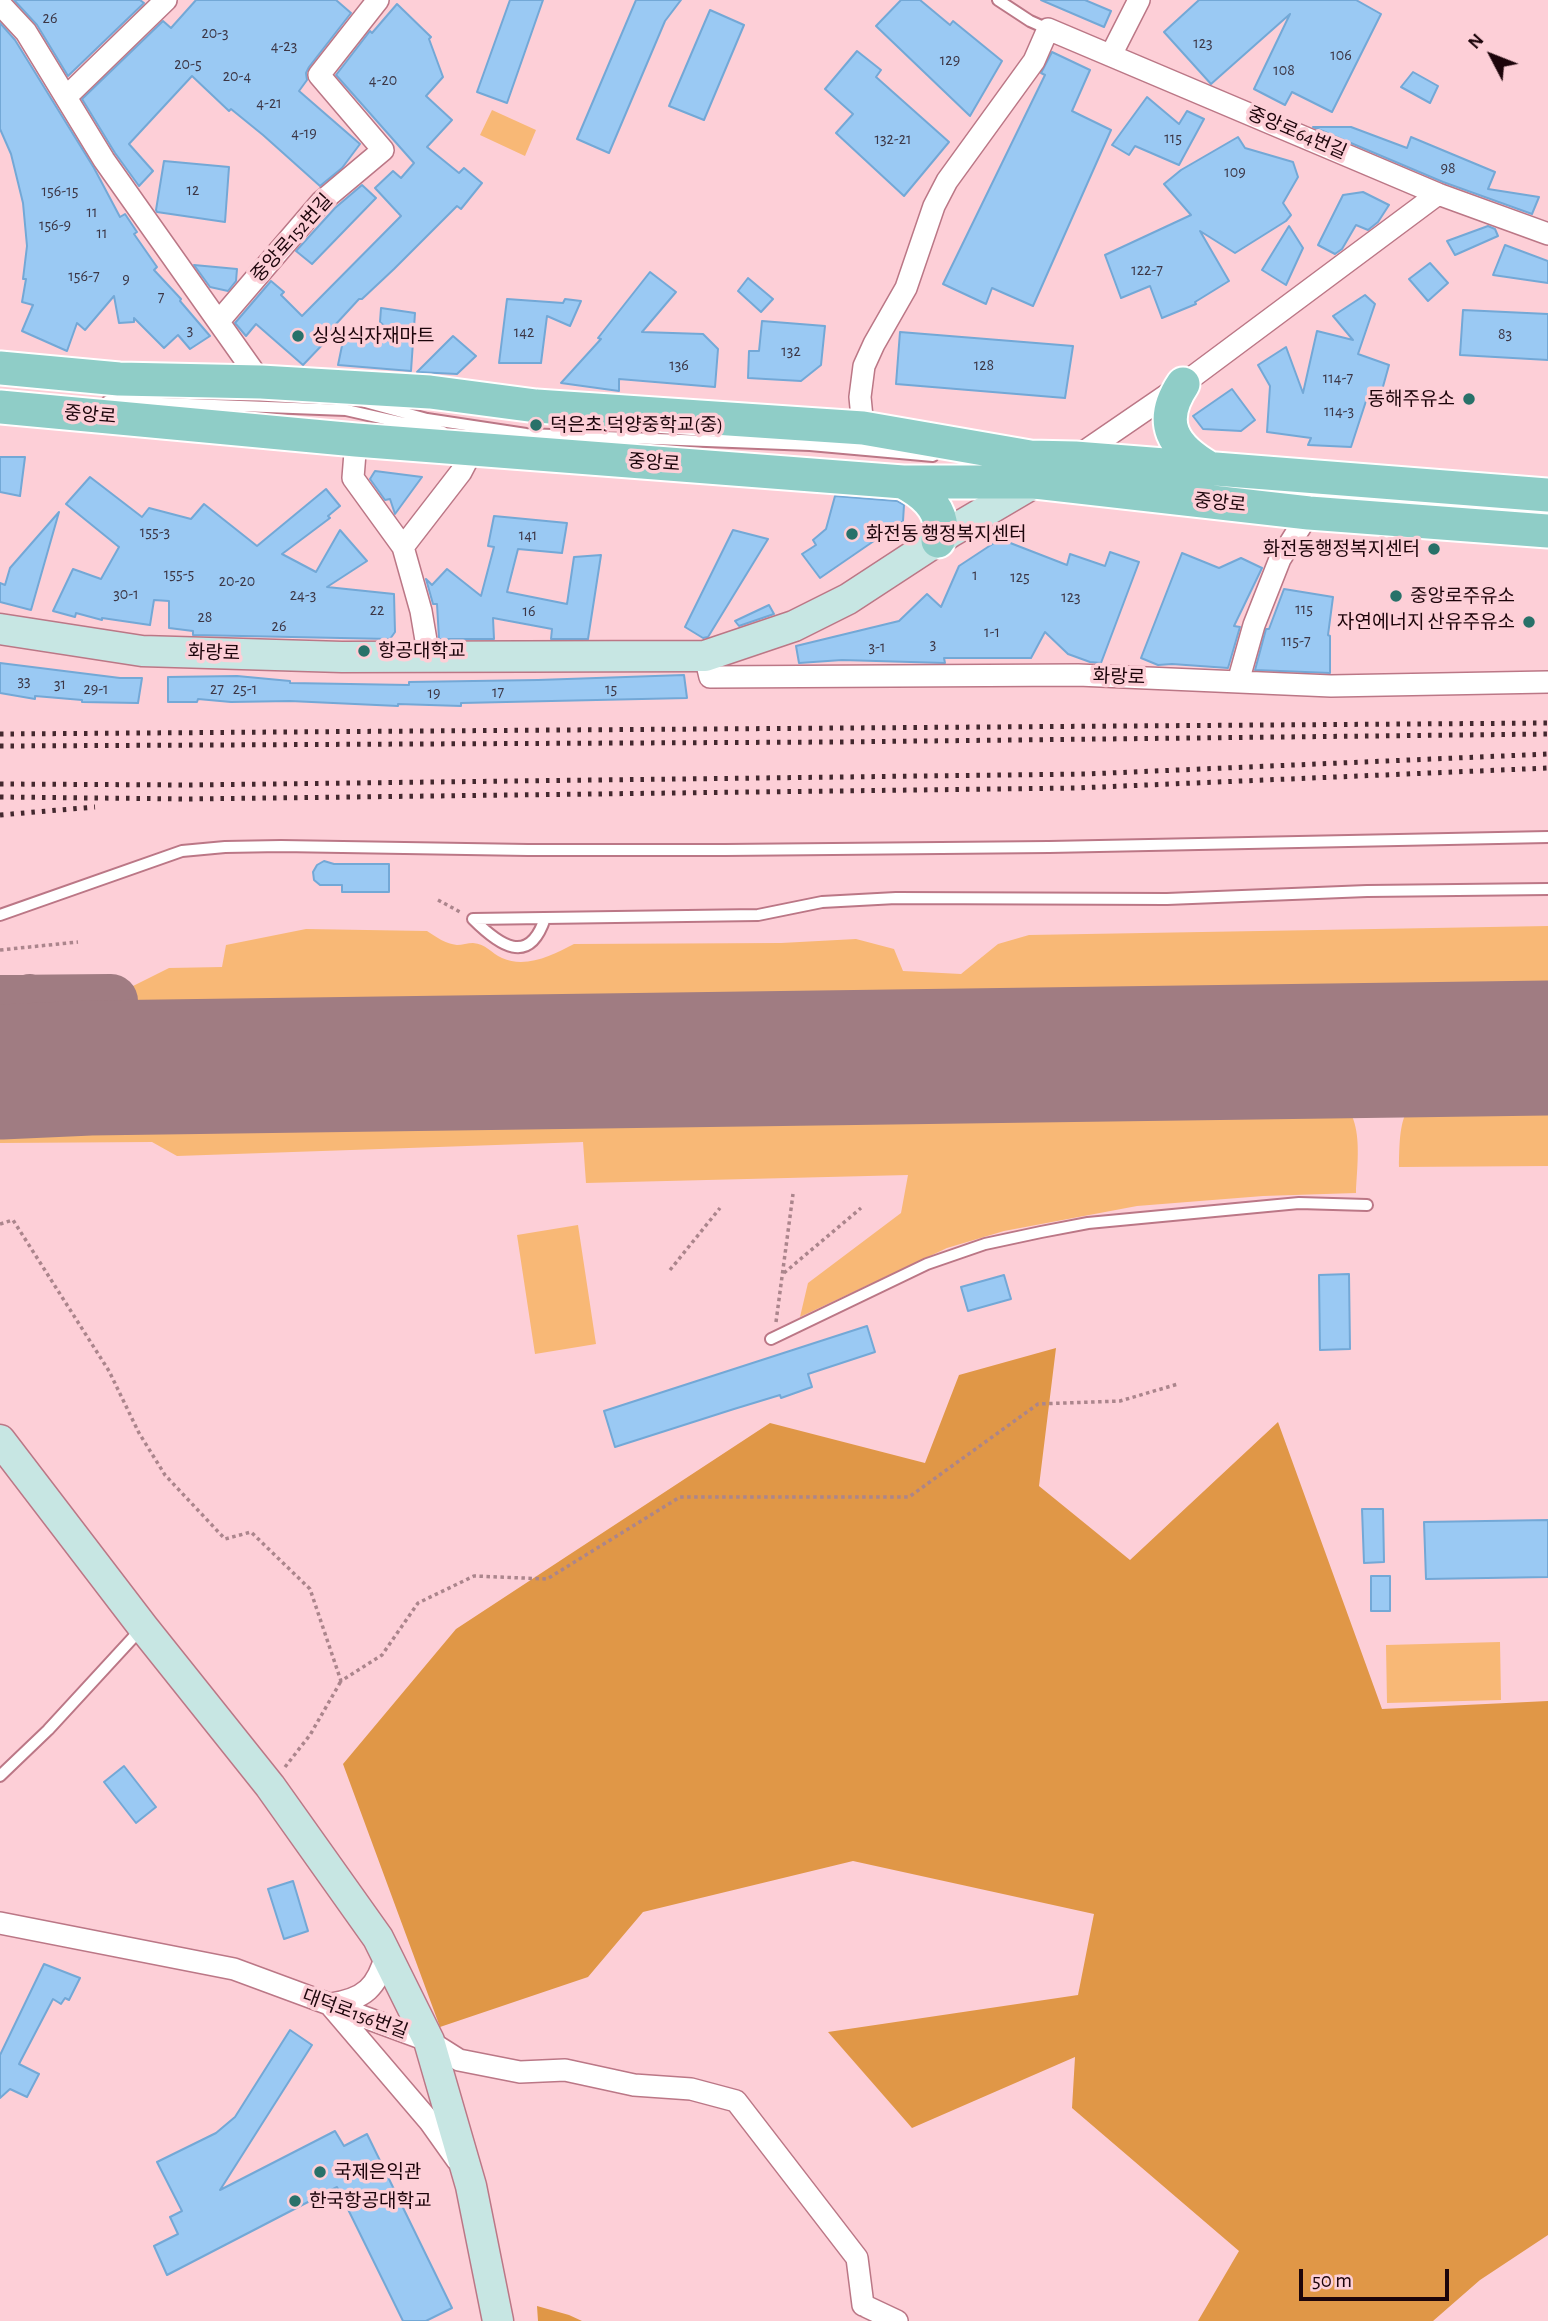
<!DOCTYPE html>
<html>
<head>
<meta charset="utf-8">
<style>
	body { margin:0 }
	#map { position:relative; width:1548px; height:2321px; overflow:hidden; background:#fdcfd7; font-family:"Alegreya Sans",sans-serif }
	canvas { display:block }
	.north { position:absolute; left:1457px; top:21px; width:70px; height:70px; -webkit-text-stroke:5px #fdcfd7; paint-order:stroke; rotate:312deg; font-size:19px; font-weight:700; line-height:28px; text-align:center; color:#1d050b }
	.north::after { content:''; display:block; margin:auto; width:24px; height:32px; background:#1d050b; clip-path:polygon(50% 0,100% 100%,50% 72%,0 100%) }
	.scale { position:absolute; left:1299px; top:2269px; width:150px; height:32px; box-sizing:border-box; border:4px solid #1d050b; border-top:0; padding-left:9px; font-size:21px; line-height:24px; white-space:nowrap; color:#1d050b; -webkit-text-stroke:5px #fdcfd7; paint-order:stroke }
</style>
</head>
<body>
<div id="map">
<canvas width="1548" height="2321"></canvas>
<div class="north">N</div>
<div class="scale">50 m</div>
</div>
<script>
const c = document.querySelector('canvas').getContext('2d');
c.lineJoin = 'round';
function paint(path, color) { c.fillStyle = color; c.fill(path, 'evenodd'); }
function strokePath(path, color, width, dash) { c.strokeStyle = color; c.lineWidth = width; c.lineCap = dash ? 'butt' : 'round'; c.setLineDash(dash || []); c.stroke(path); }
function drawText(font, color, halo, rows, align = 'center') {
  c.font = font + ' "Alegreya Sans","Noto Sans KR",sans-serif'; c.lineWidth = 7; c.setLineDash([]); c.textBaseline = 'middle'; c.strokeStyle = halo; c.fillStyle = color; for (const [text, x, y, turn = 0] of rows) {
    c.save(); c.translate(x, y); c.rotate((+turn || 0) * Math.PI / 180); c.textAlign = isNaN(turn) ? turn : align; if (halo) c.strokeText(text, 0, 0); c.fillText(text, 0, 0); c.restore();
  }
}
paint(new Path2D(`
	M492 110 536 130 525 156 480 135Z
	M1548 926V1023L90 1044 95 1018 124 1017 129 988 169 968 222 967 226 945 306 929 427 931C436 937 446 944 457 945 462 945 468 943 473 943 486 944 491 953 502 958 526 969 553 955 574 944L781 943 856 939 894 949 903 971 961 974 998 944 1029 935Z
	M1445 1083H1548V1166L1399 1167C1400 1125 1399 1098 1445 1083Z
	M1311 1086C1368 1097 1358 1149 1356 1193L1263 1196 1137 1206 1004 1231 947 1248 800 1317 808 1283 901 1213 908 1175 586 1183 583 1142 177 1156 152 1142 0 1143V1102Z
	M578 1225 596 1344 535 1354 517 1235Z
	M1500 1642 1501 1700 1387 1703 1386 1645Z`), '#f8b876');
paint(new Path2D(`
	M1056 1348 1039 1486 1130 1560 1278 1422 1382 1709 1548 1701V2235L1480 2280 1433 2321H1198L1239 2251 1072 2108 1075 2057 912 2128 828 2032 1078 1995 1094 1914 853 1861 643 1912 588 1977 440 2027 343 1764 456 1629 770 1423 925 1463 959 1375Z
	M537 2306 569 2315 582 2321H538Z`), '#e09747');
strokePath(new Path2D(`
	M30 1001C60 1017 49 1033 65 1055 71 1063 81 1065 89 1068
	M0 1002 111 1001`), '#a07c82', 54);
strokePath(new Path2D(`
	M0 1072 89 1068 1548 1048`), '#a07c82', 135);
const building = new Path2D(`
	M14 0H140L144 3 68 76 37 25Z
	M196 0H336L351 13 309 67 306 73 307 80 299 91 360 144 342 168 320 186 263 135 231 109 229 111 192 76 129 144 153 171 139 186 115 153 82 99 163 21 171 28Z
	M510 0H543L507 103 477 92Z
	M636 0H681L665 21 609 153 577 139Z
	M901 0H920L950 25 953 21 1002 61 970 116 876 26Z
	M1041 0H1085L1111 11 1104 27Z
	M1199 0H1356L1381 14 1332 112 1292 92 1285 105 1254 89 1290 14 1211 84 1164 32Z
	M397 4 431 37 429 39 443 77 426 96 452 120 427 147 459 173 464 168 482 183 461 209 457 206 394 269 362 299H359L324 337V343L303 365 256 324 246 336 235 323 271 281 284 292 281 295 302 316 401 216 375 188 393 171 401 178 414 163 336 75 370 31 372 33Z
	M710 10 744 25 704 120 669 106Z
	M0 23 15 40 94 168 120 217 125 214 137 232 134 234 157 267 154 270 181 299 180 301 210 336 190 349 178 335 164 348 134 318V322L119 323 114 296 85 330 77 323 67 351 22 331 33 305 22 302 26 279H23L27 246 23 203 11 154 0 129Z
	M857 51 881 70 876 77 949 142 904 196 836 133 853 114 825 89Z
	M1052 52 1090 70 1072 111 1111 130 1033 306 992 288 986 304 943 284 1023 120 1045 75 1041 73Z
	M1413 72 1438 86 1430 103 1401 87Z
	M1147 97 1179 124 1187 111 1204 119 1179 165 1135 146 1129 155 1112 145Z
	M1313 127H1351L1407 148 1411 137 1495 172 1488 189 1539 197 1532 214 1443 182Z
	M1238 137 1245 148 1293 162 1298 177 1283 203 1291 215 1286 221 1235 253 1200 231 1229 281 1195 302 1196 304 1162 318 1150 286 1121 298 1105 255 1191 215 1164 184 1181 170Z
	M164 161 229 167 225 222 157 212 156 210Z
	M362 185 376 198 312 264 296 251 335 208Z
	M1363 192 1389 205 1378 222 1368 230 1356 225 1342 249 1335 254 1318 245 1343 195Z
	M1289 226 1303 248 1286 285 1262 270Z
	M1488 226 1495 229 1498 236 1455 255 1447 241Z
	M1505 245 1548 261V283L1493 275Z
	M1430 263 1448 283 1428 301 1409 279Z
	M194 265 237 269 236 281 228 291 210 287Z
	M650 272 676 292 642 332 703 334 718 349 715 387 619 379V391L561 383 601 339 598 338Z
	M748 278 773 299 761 312 738 291Z
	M1365 295 1375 304 1358 354 1389 365 1379 401 1367 398 1351 447 1308 445 1311 438 1267 432 1270 386 1258 365 1286 347 1303 393 1317 331 1353 340 1333 316Z
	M507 299 563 303 565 299 581 301 570 326 547 316 541 363H499Z
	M381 308 415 313 411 371 338 365 344 336 401 342 380 322Z
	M1463 310 1548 314V360L1460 355Z
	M762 321 825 326 821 365 801 381 748 378 749 351H759Z
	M900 332 1073 346 1065 398 896 384Z
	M453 336 476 356 457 374 417 372Z
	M1232 389 1255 420 1241 431 1203 429 1193 416Z
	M0 457H25L20 496 0 492Z
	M375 471 422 477 395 514 390 499 385 500 370 479Z
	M90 477 142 517 149 508 191 519 204 504 257 546 326 489 340 506 328 516 330 518 282 554 316 572 340 530 367 561 327 587 394 594 395 632 390 639 193 635V631L169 628V601L154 600 150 625 102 618V620L76 613 75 617 53 611 73 569 101 579 119 547 66 504Z
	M835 496 897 501 904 505 903 521 820 578 802 554 816 545 813 540 826 529Z
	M59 512 31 610 0 602V583L5 585 10 568Z
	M494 516 567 523 562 553 518 549 507 592 567 604 574 557 601 555 588 639H551L552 629 493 618 494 639H439L437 604H433L426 579 432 585 447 569 481 596 494 547 488 546Z
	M733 530 768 539 708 637 703 638 685 627Z
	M1000 539 1067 565 1070 554 1105 566 1110 552 1139 562 1101 663 1090 662 1068 654 1045 632 1031 658H944L945 663 842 660 799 663 796 646 899 621 927 594 941 607 959 566Z
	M1182 553 1219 568 1241 558 1262 568 1234 626 1240 627 1228 668 1172 664 1158 665 1141 658Z
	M1284 589 1333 597 1328 635 1330 636V673L1255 670 1266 629H1269Z
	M769 605 774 614 739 626 735 621Z
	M0 663 120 678H142L138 703 82 702V700L35 696V699L0 693Z
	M684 675 687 698 461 703V706L398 704V706L290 701 231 702 198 699 197 702H168V677L237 676 290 681V683L409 685V682L538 680Z
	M324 861 334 864H389V892H342V885H320L314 880 313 872 317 865Z
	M1349 1274 1350 1349 1320 1350 1319 1275Z
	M1004 1275 1011 1299 968 1311 961 1287Z
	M867 1326 875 1352 808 1374 812 1387 781 1398 780 1395 734 1409 615 1447 604 1411Z
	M1362 1509H1383L1384 1562 1364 1563Z
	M1548 1520V1577L1426 1579 1424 1522Z
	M1371 1576H1390V1611H1371Z
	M124 1766 156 1807 136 1823 104 1782Z
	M293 1881 308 1931 284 1939 268 1889Z
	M44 1964 80 1978 69 2000 65 1998 61 2004 53 1999 19 2064 39 2074 27 2097 10 2089 0 2098V2055Z
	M290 2030 312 2045 220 2190 335 2131 344 2146 367 2134 452 2308 426 2321H403L337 2187 167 2275 154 2246 178 2234 170 2217 182 2211 157 2162 216 2133 235 2117Z`);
paint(building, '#9ac9f3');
strokePath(building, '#73a8d6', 2);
const lane = new Path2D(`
	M998 0 1030 21 1048 29
	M108 401 346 410 443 432
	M365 402 427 419 526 434 810 445 933 456
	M0 915 182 851 225 847 281 846 528 850H725L1049 847 1548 837
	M473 919 758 915 822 902 896 898 1167 899 1367 891 1548 889
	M473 919C499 945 529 967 545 918
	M771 1339 927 1264 985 1244 1041 1232 1088 1223 1299 1203 1367 1205
	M0 1776 48 1730 141 1629`);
const street = new Path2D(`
	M0 4 26 32 104 160 261 382
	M1111 55 1139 0
	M66 97 166 0
	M219 321 321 202 383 150 319 75 378 0
	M863 428 860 397 864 366 874 344 906 288 934 206 947 181 1034 61 1048 29 1438 194 1548 234
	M356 440 353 478 403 547 421 611 429 658
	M1075 458 1183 384 1438 194
	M403 547 461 472 473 449
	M705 656 710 677 1078 675 1331 686 1548 682
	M1238 682 1254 625 1280 559 1309 513
	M0 1923 234 1969 429 2041 459 2060 520 2072 565 2070 634 2085 691 2089 736 2101 857 2258 863 2305
	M331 2004C365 1999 377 1987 386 1955
	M331 2006 430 2122 457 2160
	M863 2305 897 2321`);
const secondary = new Path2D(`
	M0 629 142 651 342 657 705 656 794 626 848 599 952 531 1042 478
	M0 1440 143 1627 270 1786 378 1938 429 2041 471 2186 498 2321`);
const primary = new Path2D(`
	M0 368 119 379 261 382 430 392 536 406 863 428 1030 457 1075 458 1548 495
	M1183 384C1157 423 1173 447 1209 468
	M0 407 356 440 903 482H1035L1309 513 1548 531
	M903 482C926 494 948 513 938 541`);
strokePath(lane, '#bb7786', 14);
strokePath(street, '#bb7786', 24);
strokePath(secondary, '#bb7786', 33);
strokePath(primary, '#fff', 37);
strokePath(new Path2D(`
	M438 900 462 913
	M0 950 78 942
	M0 1224 13 1220 109 1371 139 1433 165 1475 225 1539 251 1532 310 1589 341 1681 382 1655 418 1603 474 1576 547 1579 680 1497H909L1038 1404 1120 1401 1178 1384
	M670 1270 720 1208
	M784 1273 861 1208
	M776 1322 793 1194
	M285 1767 310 1735 341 1681`), '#ab858c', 3.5, [3.5, 3.5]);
strokePath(lane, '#fff', 10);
strokePath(street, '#fff', 21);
strokePath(secondary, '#c7e6e3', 30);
strokePath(primary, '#8fcdc7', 33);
strokePath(new Path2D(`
	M0 734 1548 723
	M0 746 835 742 1548 734
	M0 784 188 785 1086 774 1548 754
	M0 797 189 799 1076 788 1548 768
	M0 815 95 807`), '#43282e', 5, [3.5, 7]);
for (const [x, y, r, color] of [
	[298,336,7,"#287169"],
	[1469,399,7,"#287169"],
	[536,425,7,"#287169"],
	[852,534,7,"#287169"],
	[1434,549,7,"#287169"],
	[1396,596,7,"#287169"],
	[1529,622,7,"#287169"],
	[364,651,7,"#287169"],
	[320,2172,7,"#287169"],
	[295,2201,7,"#287169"]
]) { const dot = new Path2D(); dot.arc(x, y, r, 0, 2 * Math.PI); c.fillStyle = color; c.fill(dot); strokePath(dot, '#fdcfd7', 2.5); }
drawText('16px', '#3c3645', null, [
	["26",50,18],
	["20-3",215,33],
	["123",1203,43],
	["4-23",284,46],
	["106",1341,55],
	["129",950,60],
	["20-5",188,64],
	["108",1284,70],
	["20-4",237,76],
	["4-20",383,80],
	["4-21",269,103],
	["4-19",304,133],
	["115",1173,138],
	["132-21",893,139],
	["98",1448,168],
	["109",1235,172],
	["12",193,190],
	["156-15",60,191],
	["11",92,212],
	["156-9",55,225],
	["11",102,233],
	["122-7",1147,270],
	["156-7",84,276],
	["9",126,279],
	["7",161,297],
	["3",190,330],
	["142",524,332],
	["83",1505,334],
	["132",791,351],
	["136",679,365],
	["128",984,365],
	["114-7",1338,378],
	["114-3",1339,411],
	["155-3",155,532],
	["141",528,535],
	["155-5",179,574],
	["1",975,575],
	["125",1020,577],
	["20-20",237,581],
	["30-1",126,594],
	["24-3",303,595],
	["123",1071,597],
	["115",1304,609],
	["22",377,610],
	["16",529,611],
	["28",205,617],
	["26",279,626],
	["1-1",992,632],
	["115-7",1296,641],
	["3",933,644],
	["3-1",877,647],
	["33",24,681],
	["31",60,684],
	["29-1",96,689],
	["27",217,689],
	["25-1",245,689],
	["15",611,689],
	["17",498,692],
	["19",434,693]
]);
drawText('19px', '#1d050b', '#fdcfd7', [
	["중앙로64번길",1297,133,23],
	["중앙로152번길",292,238,-48],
	["중앙로",90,415,5],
	["중앙로",654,463,4],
	["중앙로",1220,503,6],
	["화랑로",214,653,2],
	["화랑로",1119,677,2],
	["대덕로156번길",355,2014,20]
]);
drawText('19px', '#1d050b', '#fdcfd7', [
	["싱싱식자재마트",312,336],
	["동해주유소",1455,399,"right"],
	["덕은초.덕양중학교(중)",550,425],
	["화전동 행정복지센터",866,534],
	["화전동행정복지센터",1420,549,"right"],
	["중앙로주유소",1410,596],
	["자연에너지 산유주유소",1515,622,"right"],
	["항공대학교",378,651],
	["국제은익관",334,2172],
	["한국항공대학교",309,2201]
], 'left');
</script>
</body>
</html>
